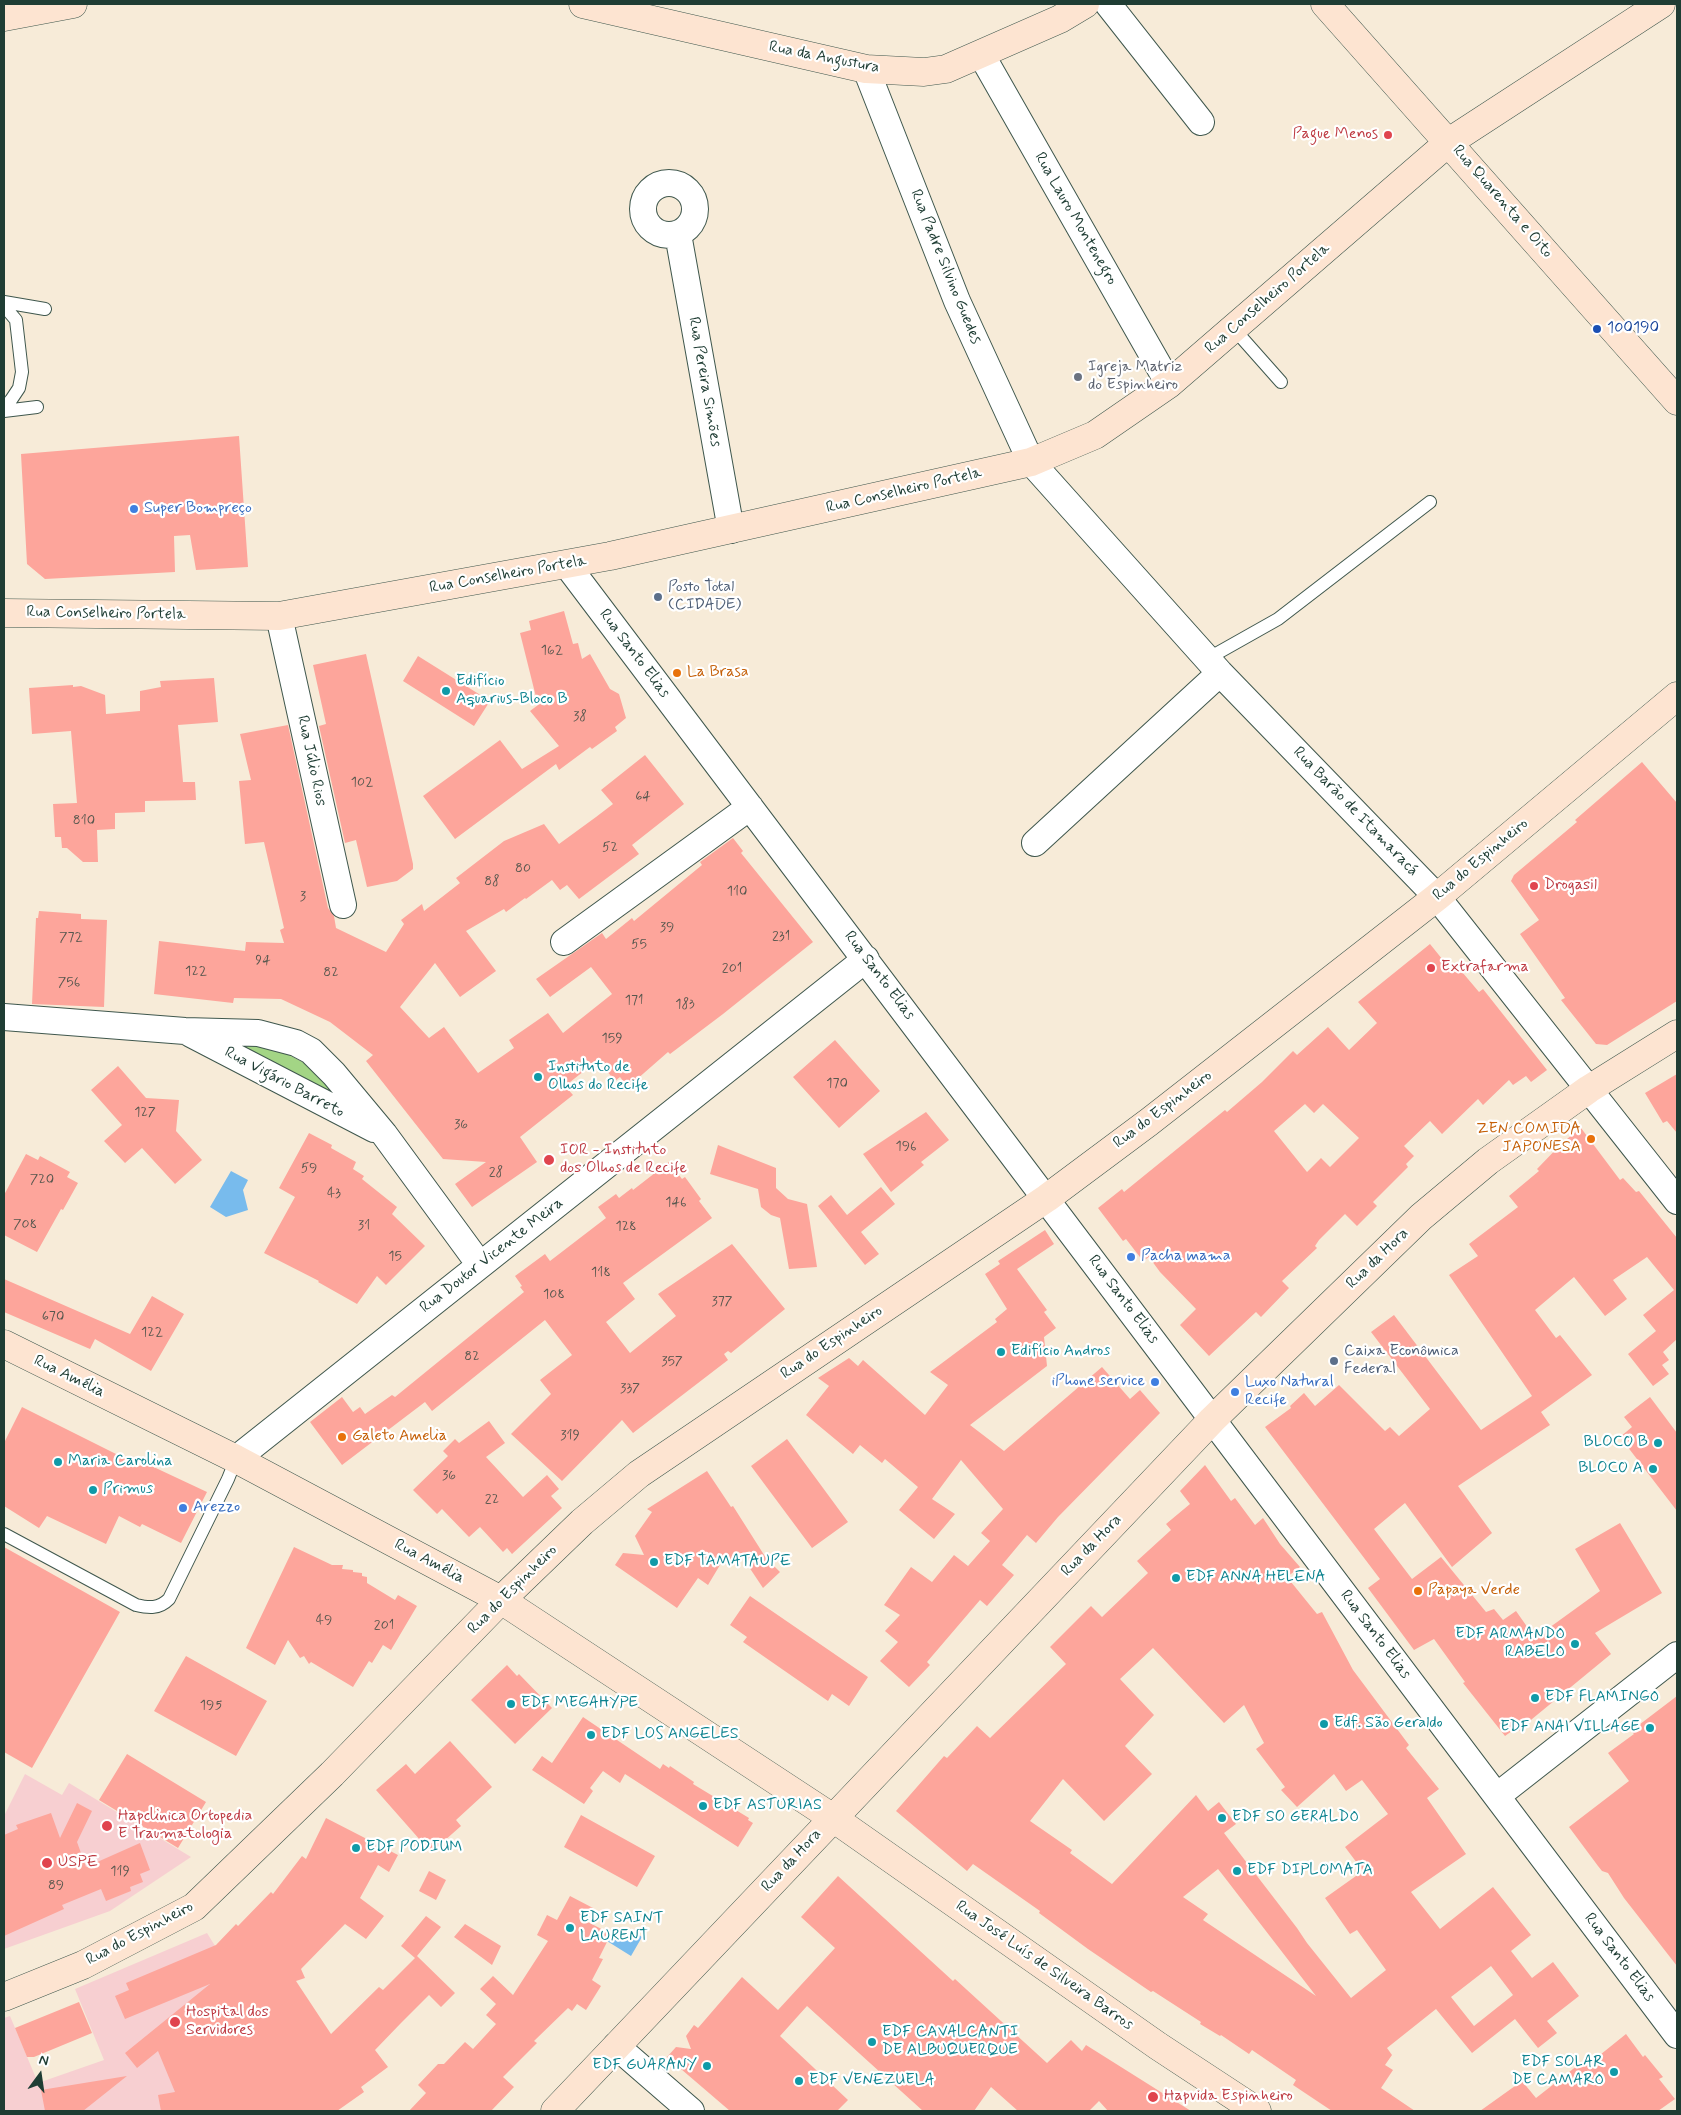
<!DOCTYPE html>
<html>
<head>
<meta charset="utf-8">
<style>
	body { margin:0 }
	#map { position:relative; width:1681px; height:2115px; overflow:hidden; background:#f7ebd8; font-family:Mynerve,sans-serif }
	canvas { display:block }
	.frame { position:absolute; inset:0; border:5px solid #1f3d34; pointer-events:none }
	.north { position:absolute; left:15px; top:2050px; width:50px; height:50px; -webkit-text-stroke:4px #fff; paint-order:stroke; rotate:14deg; font-size:14px; font-weight:700; line-height:20px; text-align:center; color:#1f3d34 }
	.north::after { content:''; display:block; margin:auto; width:18px; height:22px; background:#1f3d34; clip-path:polygon(50% 0,100% 100%,50% 72%,0 100%) }
</style>
</head>
<body>
<div id="map">
<canvas width="1681" height="2115"></canvas>
<div class="frame"></div>
<div class="north">N</div>
</div>
<script>
const c = document.querySelector('canvas').getContext('2d');
c.lineJoin = 'round';
function paint(path, color) { c.fillStyle = color; c.fill(path, 'evenodd'); }
function strokePath(path, color, width, dash) { c.strokeStyle = color; c.lineWidth = width; c.lineCap = dash ? 'butt' : 'round'; c.setLineDash(dash || []); c.stroke(path); }
function drawText(font, color, halo, rows, align = 'center') {
  c.font = font + ' Mynerve,sans-serif'; c.lineWidth = 4.5; c.setLineDash([]); c.textBaseline = 'middle'; c.strokeStyle = halo; c.fillStyle = color; for (const [text, x, y, turn = 0] of rows) {
    c.save(); c.translate(x, y); c.rotate((+turn || 0) * Math.PI / 180); c.textAlign = isNaN(turn) ? turn : align; if (halo) c.strokeText(text, 0, 0); c.fillText(text, 0, 0); c.restore();
  }
}
paint(new Path2D(`
	M25 1774 62 1795 69 1783 191 1857 110 1911 4 1949V1816Z
	M207 1933 310 2099V2111H4V2018L10 2016 38 2083 104 2060 75 1989Z`), '#f7cfd1');
paint(new Path2D(`
	M192 1037 259 1039 325 1074 375 1128Z`), '#a3d585');
paint(new Path2D(`
	M231 1171 248 1180 243 1190 248 1210 226 1217 210 1207Z
	M614 1929 626 1935 630 1929 642 1937 631 1956 607 1941Z`), '#78bbed');
paint(new Path2D(`
	M239 436 248 567 196 570 190 535 174 536 175 572 45 579 27 564 21 454Z
	M564 611 573 644 578 643 582 659 590 654 610 689 619 694 626 718 615 727 617 731 592 749 590 747 559 770 556 764 455 839 423 796 500 740 522 769 559 746 530 711 538 705 520 633 531 630 529 621Z
	M366 654 413 864V869L397 881 367 887 356 840 345 843 319 726 326 724 313 665Z
	M418 656 490 701 474 726 403 681Z
	M214 678 218 722 178 725 183 782H195L196 800 145 801V812L115 813V829L97 830 98 862H83L67 848H62L61 837H55L53 804 77 803 71 731 32 734 29 688 73 685V687L81 686 105 695 106 714 140 711V691L161 687 160 681Z
	M288 725 328 908 334 916 336 928 386 952 404 924 401 920 422 904 424 911 460 883 456 878 504 841 544 824 559 844 596 817 613 804 601 790 645 755 684 804 632 845 639 854 579 899 567 885 560 890 552 880 526 899 525 898 506 912 504 909 466 931 496 971 460 997 435 963 400 1007 429 1038 444 1027 478 1073 514 1048 509 1040 548 1013 563 1033 612 994 591 967 550 997 536 979 602 933 606 939 632 918 634 921 702 865 700 862 733 838 743 851 741 853 813 942 723 1014 670 1054 668 1052 628 1087 620 1077 615 1081 598 1060 565 1086 573 1095 520 1137 537 1162 472 1207 455 1184 486 1162 443 1159 366 1061 373 1055 330 1022 281 999 234 998 233 1003 154 994 159 941 245 951 246 942 284 943 280 930 284 928 264 842 245 844 239 781 251 780 240 734Z
	M1642 762 1677 803V1001L1607 1045 1596 1044 1561 1000 1565 998 1520 934 1539 920 1511 881 1514 875 1577 822 1575 820Z
	M39 911 81 914V919L107 920 104 1007 32 1004 36 918H38Z
	M1430 944 1451 970 1457 966 1479 992 1483 989 1547 1070 1531 1082 1526 1076 1513 1085 1509 1080 1483 1105 1478 1099 1442 1134 1430 1121 1404 1146 1414 1156 1406 1164 1408 1167 1373 1202 1377 1206 1357 1226 1345 1214 1319 1240 1315 1246 1317 1248 1282 1281 1289 1288 1261 1317 1256 1312 1209 1356 1180 1325 1196 1309 1160 1272 1149 1257 1143 1261 1126 1239 1123 1241 1098 1208 1122 1189 1124 1192 1225 1110 1227 1112 1262 1082 1293 1051 1297 1055 1328 1027 1349 1050 1377 1023 1358 1002ZM1305 1104 1314 1113 1323 1104 1359 1138 1330 1167 1321 1158 1307 1172 1274 1131Z
	M835 1040 880 1091 839 1128 793 1077Z
	M118 1066 146 1098 179 1100 176 1131 202 1160 175 1184 142 1148 125 1163 104 1141 122 1125 91 1090Z
	M1677 1074V1133L1667 1121 1663 1123 1645 1093Z
	M926 1112 949 1140 921 1162 924 1165 891 1192 863 1154Z
	M1581 1128 1620 1180 1623 1178 1636 1192 1639 1191 1677 1238V1339L1663 1352 1669 1360 1662 1365 1669 1374 1653 1386 1628 1354 1656 1331 1643 1315 1674 1290 1647 1257 1613 1280 1627 1299 1605 1316 1574 1277 1535 1310 1556 1338 1560 1335 1592 1375 1541 1412 1550 1425 1458 1486 1492 1533 1452 1567 1405 1503 1374 1529 1412 1579 1441 1557 1486 1612 1494 1609 1503 1620 1516 1611 1535 1638 1600 1591 1575 1549 1620 1523 1662 1593 1595 1633 1611 1654 1526 1724 1525 1730 1512 1731 1505 1736 1463 1683 1465 1682 1434 1639 1414 1650 1368 1588 1380 1579 1265 1427 1291 1408 1290 1406 1304 1393 1315 1406 1339 1385 1385 1431 1390 1427 1399 1436 1430 1409 1371 1332 1394 1315 1481 1430 1532 1396 1449 1275 1478 1256 1469 1244 1518 1207 1509 1196 1539 1171 1537 1169 1563 1142Z
	M309 1133 332 1145 331 1148 356 1162 353 1169 364 1176 362 1179 397 1207 392 1214 425 1246 386 1285 377 1276 357 1304 318 1282 319 1281 264 1253 295 1197 279 1188Z
	M718 1145 776 1168V1188L788 1199 807 1204 817 1267 789 1269 780 1218 771 1215 761 1207 758 1189 710 1174Z
	M26 1154 38 1160 40 1156 70 1172 67 1177 78 1183 63 1210 61 1209 37 1252 4 1235V1195Z
	M669 1162 682 1179 685 1177 701 1199 699 1201 712 1218 623 1283 635 1299 606 1322 630 1353 676 1316 658 1294 732 1244 785 1309 731 1353 728 1351 724 1354 728 1360 633 1433 622 1420 562 1481 511 1434 551 1394 540 1380 572 1355 545 1320 432 1411 425 1402 342 1465 310 1422 342 1397 353 1412 360 1407 365 1414 392 1395 395 1397 524 1292 520 1287 522 1286 515 1276 545 1254 550 1261 606 1218 598 1207 616 1194 619 1198 632 1188 633 1190Z
	M881 1187 895 1204 861 1232 879 1254 865 1265 818 1206 831 1195 847 1215Z
	M1045 1230 1054 1244 1017 1269 1047 1310 1044 1312 1056 1328 1044 1337 1047 1366 970 1425 1004 1451 1102 1367 1130 1399 1140 1390 1160 1413 1058 1517 1036 1543 1027 1535 1002 1565 1014 1575 987 1606 980 1600 927 1662 930 1665 909 1687 880 1661 898 1642 885 1631 900 1615 884 1605 911 1567 932 1582 954 1555 968 1566 990 1541 981 1533 1003 1509 961 1460 932 1499 955 1514 934 1539 899 1510 918 1487 885 1459 882 1463 860 1445 853 1454 806 1415 829 1386 818 1378 849 1358 858 1366 863 1360 925 1415 948 1385 930 1372 997 1322 995 1319 1007 1309 985 1274 1000 1264 998 1261Z
	M4 1279 130 1334 152 1296 184 1314 151 1371 95 1339 90 1349 4 1312Z
	M1650 1397 1677 1433V1511L1620 1437 1632 1427 1624 1417Z
	M22 1407 140 1466 143 1462 207 1492 181 1543 142 1524 140 1527 119 1516 106 1544 47 1516 39 1528 4 1506V1443Z
	M489 1421 505 1443 486 1457 523 1497 547 1475 559 1489 551 1496 562 1508 512 1554 507 1548 503 1552 480 1527 469 1537 442 1509 437 1514 413 1490 448 1456 443 1451 455 1439 459 1443Z
	M787 1439 848 1522 812 1548 751 1466Z
	M1205 1465 1231 1501 1235 1498 1255 1525 1263 1518 1280 1544 1300 1567 1287 1577 1317 1614 1322 1612 1353 1670 1409 1745 1406 1748 1439 1789 1427 1798 1466 1854 1411 1892 1440 1929 1493 1887 1531 1935 1511 1951 1532 1978 1553 1962 1579 1996 1547 2021 1557 2033 1538 2048 1515 2019 1472 2053 1436 2009 1387 2048 1392 2055 1385 2065 1393 2070 1381 2088 1415 2111H1332L1293 2085 1296 2080 1252 2050 1249 2054 1221 2035 1220 2036 1200 2024 1201 2022 1153 1991 1151 1992 1088 1949 1039 1913 1040 1911 973 1864 967 1871 896 1811 944 1756 947 1758 977 1726 990 1738 1066 1664 1050 1647 1091 1606 1102 1617 1148 1573 1137 1561 1171 1530 1166 1524 1190 1504 1180 1491ZM1153 1648 1224 1723 1244 1705 1264 1743 1256 1749 1285 1787 1281 1790 1297 1807 1334 1774 1346 1791 1362 1780 1388 1814 1345 1847 1363 1871 1325 1898 1350 1934 1357 1930 1386 1970 1351 1998 1307 1943 1297 1928 1224 1833 1236 1824 1219 1802 1208 1811 1196 1795 1112 1884 1070 1853 1072 1850 1030 1821 1063 1779 1104 1821 1152 1774 1125 1746 1154 1715 1120 1679ZM1218 1869 1222 1874 1316 1996 1203 1920 1208 1914 1183 1897ZM1491 1966 1513 1995 1474 2026 1451 1997Z
	M707 1471 731 1507 733 1506 766 1558 780 1572 763 1588 739 1552 729 1564 723 1560 708 1585 698 1578 677 1608 615 1565 623 1553 644 1555 635 1536 652 1512 647 1509Z
	M4 1547 120 1612 32 1768 4 1752Z
	M294 1547 332 1565H343L342 1569 353 1570V1572L362 1573V1576L367 1577V1583L395 1600 398 1595 417 1606 391 1650 383 1645 372 1663 369 1661 353 1687 311 1662 309 1664 304 1656 300 1658 288 1640 275 1665 246 1648Z
	M750 1596 868 1677 849 1706 832 1694 828 1701 743 1642 747 1637 730 1625Z
	M186 1656 267 1701 236 1756 154 1711Z
	M507 1665 517 1676 519 1674 552 1708 515 1744 471 1700Z
	M1677 1696V1966L1624 1898 1608 1873 1602 1871 1598 1866 1569 1827 1629 1781 1608 1753 1634 1734 1631 1731Z
	M583 1717 660 1769 663 1764 669 1768 670 1766 694 1782 693 1784 749 1818 748 1820 753 1823 738 1847 625 1774 620 1783 603 1771 590 1788 593 1791 584 1804 532 1770 542 1756 552 1763Z
	M450 1741 492 1787 456 1820 461 1826 435 1849H428L376 1790 406 1764 415 1774Z
	M127 1754 206 1802 178 1848 99 1800Z
	M77 1803 92 1811 77 1842 86 1867 140 1843 150 1870 140 1874 143 1882 130 1887 131 1891 106 1901 101 1889 62 1905 64 1909 4 1936V1835L18 1829 16 1825 51 1813 60 1838Z
	M581 1815 655 1856 637 1887 564 1847Z
	M326 1818 398 1855 389 1872 378 1865 360 1898 384 1916 366 1939 345 1924 301 1969 305 1978 296 1981 331 2034 379 1987 383 1990 415 1958 401 1946 426 1916 441 1927 417 1956 455 1993 441 2007 429 1995 401 2023 375 2050 388 2067 361 2087 364 2092 337 2111H161L158 2095 175 2092 158 2051 137 2068 125 2053 210 1984 125 2019 115 1996 129 1990 126 1983 216 1945 236 1924 238 1926 271 1892 273 1894 302 1856 306 1859Z
	M429 1871 446 1880 436 1900 419 1891Z
	M838 1876 953 1981 955 1979 1047 2063 1071 2040 1082 2051 1086 2045 1191 2111H1108L1099 2101 1089 2111H1018L991 2087 974 2111H923L807 2006 780 2036 848 2100 837 2111H730L667 2057 676 2047 691 2049 686 2036 694 2025 698 2028 742 1977 778 2010 835 1948 801 1917Z
	M570 1896 593 1908 586 1921 611 1934 599 1958 603 1959 592 1980 601 1986 586 2010 577 2004 572 2011 568 2008 534 2041 537 2043 503 2077 514 2087 491 2111H409L426 2093 418 2085 438 2064H444L465 2042 473 2049 496 2024 486 2015 496 2004 480 1989 493 1976 513 1995 548 1941 537 1935 547 1915 557 1920Z
	M465 1924 501 1946 492 1965 454 1937Z
	M79 2002 92 2033 34 2057H27L15 2028Z
	M1626 2034 1643 2057 1645 2055 1663 2077 1659 2079 1675 2099 1658 2111H1480L1522 2081 1536 2098 1587 2058 1590 2063Z
	M127 2076 83 2111H45L41 2090Z`), '#fda59b');
const lane = new Path2D(`
	M4 302 45 309
	M4 306 16 320 22 372 19 388 11 400 4 408
	M1234 329 1281 382
	M4 411 37 407
	M1207 659 1278 619 1430 502
	M4 1534 136 1605C149 1608 159 1609 169 1599L228 1479 236 1459`);
const street = new Path2D(`
	M1108 4 1201 122
	M981 54 1169 384
	M866 69 957 301 1031 462 1220 673 1437 897 1677 1201
	M643 209a26 26 0 1 1 52 0a26 26 0 1 1-52 0Z
	M678 234 731 530
	M567 565 1677 2035
	M279 616 343 905
	M1035 843 1220 673
	M564 942 750 807
	M4 1017 185 1031 258 1033 296 1043 311 1051 334 1074 384 1134 480 1265
	M191 1034 374 1129
	M236 1459 866 959
	M1497 1796 1677 1655
	M616 2046 691 2111`);
const secondary = new Path2D(`
	M583 4 866 69 924 72 946 69 1060 19 1085 4
	M1325 4 1677 401
	M4 17 73 4
	M4 613 279 616 610 556 1031 462 1095 435 1169 384 1449 142 1661 4
	M4 1344 236 1459 501 1600 833 1818 1158 2046 1257 2111
	M4 1997 83 1965 194 1907 332 1774 501 1600 582 1522 639 1474 1047 1198 1149 1122 1437 897 1677 696
	M555 2111 1212 1420 1421 1217 1488 1161 1589 1089 1677 1034`);
strokePath(lane, '#3f574d', 14);
strokePath(street, '#3f574d', 28);
strokePath(secondary, '#3f574d', 29);
strokePath(lane, '#fff', 12);
strokePath(street, '#fff', 26);
strokePath(secondary, '#fde4d1', 28);
for (const [x, y, r, color] of [
	[1388,135,5,"#e0444e"],
	[1597,329,5,"#1a4fb4"],
	[1078,377,5,"#6b7280"],
	[134,509,5,"#3f7fe0"],
	[658,597,5,"#5c6f8a"],
	[677,673,5,"#e8710a"],
	[446,691,5,"#0f9aa8"],
	[1534,886,5,"#e0444e"],
	[1431,968,5,"#e0444e"],
	[538,1077,5,"#0f9aa8"],
	[1591,1139,5,"#e8710a"],
	[549,1160,6,"#e0444e"],
	[1131,1257,5,"#3f7fe0"],
	[1001,1352,5,"#0f9aa8"],
	[1334,1361,5,"#5c6f8a"],
	[1155,1382,5,"#3f7fe0"],
	[1235,1392,5,"#3f7fe0"],
	[342,1437,5,"#e8710a"],
	[1658,1443,5,"#0f9aa8"],
	[58,1462,5,"#0f9aa8"],
	[1653,1469,5,"#0f9aa8"],
	[93,1490,5,"#0f9aa8"],
	[183,1508,5,"#3f7fe0"],
	[654,1562,5,"#0f9aa8"],
	[1176,1578,5,"#0f9aa8"],
	[1418,1591,5,"#e8710a"],
	[1575,1644,5,"#0f9aa8"],
	[1535,1698,5,"#0f9aa8"],
	[511,1704,5,"#0f9aa8"],
	[1324,1724,5,"#0f9aa8"],
	[1650,1728,5,"#0f9aa8"],
	[591,1735,5,"#0f9aa8"],
	[703,1806,5,"#0f9aa8"],
	[1222,1818,5,"#0f9aa8"],
	[107,1826,6,"#e0444e"],
	[356,1848,5,"#0f9aa8"],
	[47,1863,6,"#e0444e"],
	[1237,1871,5,"#0f9aa8"],
	[570,1928,5,"#0f9aa8"],
	[175,2022,6,"#e0444e"],
	[872,2042,5,"#0f9aa8"],
	[707,2066,5,"#0f9aa8"],
	[1614,2072,5,"#0f9aa8"],
	[799,2081,5,"#0f9aa8"],
	[1153,2097,6,"#e0444e"]
]) { const dot = new Path2D(); dot.arc(x, y, r, 0, 2 * Math.PI); c.fillStyle = color; c.fill(dot); strokePath(dot, '#fff', 2); }
drawText('14px', '#56574e', null, [
	["162",552,651],
	["38",580,717],
	["102",362,783],
	["64",643,797],
	["810",84,821],
	["52",610,848],
	["80",523,869],
	["88",492,882],
	["110",737,892],
	["3",303,897],
	["39",667,928],
	["231",781,937],
	["772",71,938],
	["55",639,945],
	["94",263,961],
	["201",732,969],
	["122",196,972],
	["82",331,973],
	["756",69,983],
	["171",634,1001],
	["183",685,1005],
	["159",612,1039],
	["170",837,1084],
	["127",145,1113],
	["36",461,1125],
	["196",906,1147],
	["59",309,1169],
	["28",496,1173],
	["720",42,1180],
	["43",334,1194],
	["146",676,1203],
	["708",25,1225],
	["31",364,1226],
	["128",626,1227],
	["15",395,1257],
	["118",601,1273],
	["108",554,1295],
	["377",722,1302],
	["670",53,1317],
	["122",152,1333],
	["82",472,1357],
	["357",672,1362],
	["337",630,1389],
	["319",570,1436],
	["36",449,1476],
	["22",492,1500],
	["49",324,1621],
	["201",384,1626],
	["195",211,1706],
	["119",120,1872],
	["89",56,1886]
]);
drawText('16px', '#1f3d34', '#fff', [
	["Rua da Angustura",824,58,11],
	["Rua Quarenta e Oito",1502,202,49],
	["Rua Lauro Montenegro",1075,219,60],
	["Rua Padre Silvino Guedes",945,267,68],
	["Rua Conselheiro Portela",1268,299,-41],
	["Rua Pereira Simões",704,382,80],
	["Rua Conselheiro Portela",904,491,-13],
	["Rua Conselheiro Portela",508,575,-10],
	["Rua Conselheiro Portela",106,614,1],
	["Rua Santo Elias",634,654,53],
	["Rua Júlio Rios",311,761,78],
	["Rua Barão de Itamaracá",1355,812,46],
	["Rua do Espinheiro",1481,860,-40],
	["Rua Santo Elias",879,976,53],
	["Rua Vigário Barreto",284,1083,28],
	["Rua do Espinheiro",1163,1110,-37],
	["Rua Doutor Vicente Meira",492,1256,-38],
	["Rua da Hora",1378,1259,-44],
	["Rua Santo Elias",1123,1300,53],
	["Rua do Espinheiro",832,1343,-34],
	["Rua Amélia",69,1377,26],
	["Rua da Hora",1092,1546,-46],
	["Rua Amélia",429,1562,28],
	["Rua do Espinheiro",513,1590,-45],
	["Rua Santo Elias",1375,1635,53],
	["Rua da Hora",792,1861,-47],
	["Rua do Espinheiro",140,1934,-28],
	["Rua Santo Elias",1619,1958,53],
	["Rua José Luís de Silveira Barros",1044,1966,35]
]);
drawText('16px', '#be3a42', '#fff', [
	["Pague Menos",1378,135,"right"],
	["Drogasil",1544,886],
	["Extrafarma",1441,968],
	["IOR - Instituto",560,1151],
	["dos Olhos de Recife",560,1169],
	["Hapclinica Ortopedia",118,1817],
	["E Traumatologia",118,1835],
	["USPE",58,1863],
	["Hospital dos",186,2013],
	["Servidores",186,2031],
	["Hapvida Espinheiro",1164,2097]
], 'left');
drawText('16px', '#164399', '#fff', [
	["100190",1607,329]
], 'left');
drawText('16px', '#5b616d', '#fff', [
	["Igreja Matriz",1088,368],
	["do Espinheiro",1088,386]
], 'left');
drawText('16px', '#366cbe', '#fff', [
	["Super Bompreço",144,509],
	["Pacha mama",1141,1257],
	["iPhone service",1145,1382,"right"],
	["Luxo Natural",1245,1383],
	["Recife",1245,1401],
	["Arezzo",193,1508]
], 'left');
drawText('16px', '#4e5e75', '#fff', [
	["Posto Total",668,588],
	["(CIDADE)",668,606],
	["Caixa Econômica",1344,1352],
	["Federal",1344,1370]
], 'left');
drawText('16px', '#c56008', '#fff', [
	["La Brasa",687,673],
	["ZEN COMIDA",1581,1130,"right"],
	["JAPONESA",1581,1148,"right"],
	["Galeto Amelia",352,1437],
	["Papaya Verde",1428,1591]
], 'left');
drawText('16px', '#0d838f', '#fff', [
	["Edifício",456,682],
	["Aquarius-Bloco B",456,700],
	["Instituto de",548,1068],
	["Olhos do Recife",548,1086],
	["Edifício Andros",1011,1352],
	["BLOCO B",1648,1443,"right"],
	["Maria Carolina",68,1462],
	["BLOCO A",1643,1469,"right"],
	["Primus",103,1490],
	["EDF TAMATAUPE",664,1562],
	["EDF ANNA HELENA",1186,1578],
	["EDF ARMANDO",1565,1635,"right"],
	["RABELO",1565,1653,"right"],
	["EDF FLAMINGO",1545,1698],
	["EDF MEGAHYPE",521,1704],
	["Edf. São Geraldo",1334,1724],
	["EDF ANAI VILLAGE",1640,1728,"right"],
	["EDF LOS ANGELES",601,1735],
	["EDF ASTURIAS",713,1806],
	["EDF SO GERALDO",1232,1818],
	["EDF PODIUM",366,1848],
	["EDF DIPLOMATA",1247,1871],
	["EDF SAINT",580,1919],
	["LAURENT",580,1937],
	["EDF CAVALCANTI",882,2033],
	["DE ALBUQUERQUE",882,2051],
	["EDF SOLAR",1604,2063,"right"],
	["DE CAMARO",1604,2081,"right"],
	["EDF GUARANY",697,2066,"right"],
	["EDF VENEZUELA",809,2081]
], 'left');
</script>
</body>
</html>
